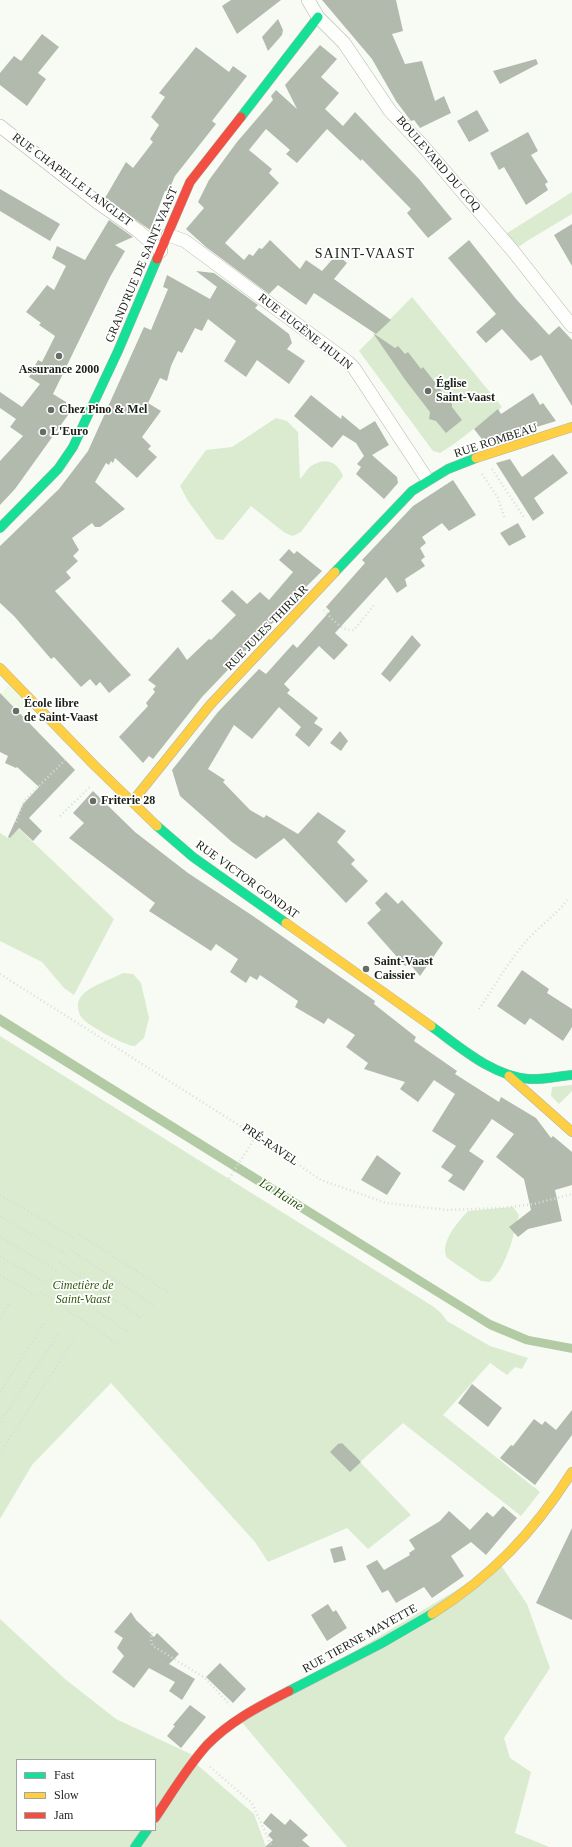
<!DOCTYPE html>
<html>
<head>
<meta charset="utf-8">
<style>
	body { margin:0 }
	#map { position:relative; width:572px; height:1847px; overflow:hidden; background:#f7fbf4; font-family:"Times New Roman",serif }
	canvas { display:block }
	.legend { position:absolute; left:16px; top:1759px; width:140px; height:72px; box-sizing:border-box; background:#fff; border:1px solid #a3a5a2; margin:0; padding:5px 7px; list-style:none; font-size:12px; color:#1a1f17 }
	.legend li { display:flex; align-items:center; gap:8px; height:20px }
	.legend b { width:20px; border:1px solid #a3a5a2 }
</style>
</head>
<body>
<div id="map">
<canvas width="572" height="1847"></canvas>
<ul class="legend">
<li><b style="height:5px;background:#16e098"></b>Fast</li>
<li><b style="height:5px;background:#ffcf43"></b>Slow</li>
<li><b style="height:5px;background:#f24e42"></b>Jam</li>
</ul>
</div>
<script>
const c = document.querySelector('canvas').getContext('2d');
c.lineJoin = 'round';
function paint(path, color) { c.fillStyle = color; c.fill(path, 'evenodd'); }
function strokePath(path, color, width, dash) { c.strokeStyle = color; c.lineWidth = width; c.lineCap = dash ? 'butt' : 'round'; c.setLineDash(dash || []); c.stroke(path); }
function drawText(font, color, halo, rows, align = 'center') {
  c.font = font + ' "Times New Roman",serif'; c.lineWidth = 3.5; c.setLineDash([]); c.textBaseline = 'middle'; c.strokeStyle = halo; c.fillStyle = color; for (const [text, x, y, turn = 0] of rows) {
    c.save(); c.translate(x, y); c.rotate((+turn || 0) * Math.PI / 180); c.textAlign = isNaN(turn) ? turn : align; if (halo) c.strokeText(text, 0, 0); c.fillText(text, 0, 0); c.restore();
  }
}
paint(new Path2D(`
	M12 681 37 706 9 734 0 695Z`), '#eefae7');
paint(new Path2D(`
	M572 192V214L527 241 513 251 501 237Z
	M412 297 502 407 454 444 440 453 433 451 359 351Z
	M276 418 287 421 298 432 300 479C304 475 307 469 311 466 325 457 337 461 343 476L301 532 293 536 285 533 251 506 223 540 216 539 188 501 180 486 206 450 232 447Z
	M14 824 114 919 74 995 64 988 42 962 0 941V833L8 838Z
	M123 973 133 974 141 983 149 1018 144 1038 135 1046C125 1046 89 1026 83 1019 78 1014 76 1004 80 998 88 986 110 980 123 973Z
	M0 1036 434 1307 442 1314 447 1321 490 1346 528 1358 522 1369 515 1367 507 1375 490 1363 443 1415 540 1492 521 1516 403 1423 360 1462 411 1515 368 1549 347 1528 268 1562 255 1542 111 1383 32 1465 0 1519Z
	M572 1085V1091L559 1104 551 1096 552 1087Z
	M513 1207 519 1215C513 1237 507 1266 490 1282L481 1281 447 1258C439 1243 458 1222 468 1211Z
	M500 1564 527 1604 550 1668 504 1738 510 1758 531 1772 515 1833 549 1847H347L240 1720Z
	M0 1619 65 1679 116 1719 197 1757 194 1762 254 1814 266 1847H0ZM17 1760H155V1830H17Z`), '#daebd0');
paint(new Path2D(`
	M0 1014 491 1320 529 1336 572 1344V1353L525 1344 489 1329 0 1026Z`), '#b2cba4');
paint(new Path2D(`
	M231 0H281L237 34 222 6Z
	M322 0H396L403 31 392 34 405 64 422 61 435 101 444 96 451 113 420 128 414 120 411 121 396 101 372 59Z
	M278 19 283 30 282 35 268 51 262 37Z
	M42 34 59 47 38 73 46 79 27 106 0 85V73L14 56 21 61Z
	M320 45 337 59 321 77 339 93 325 109 343 126 355 112 419 179 452 219 428 238 407 213 411 209 362 159 361 161 327 129 297 163 286 154 290 150 266 129 249 150 272 169 269 173 279 183 225 243 244 260 249 254 253 256 259 248 262 249 270 240 300 269 306 260 322 271 337 254 347 263 334 279 391 320 376 334 314 293 306 305 278 285 269 294 206 247 186 229 204 208 198 202 209 180 237 142 273 100 271 96 276 90 297 109 285 85Z
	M196 47 229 72 233 66 247 76 212 121 216 124 175 176 168 192 165 191 150 230 105 198 126 162 133 168 153 142 150 139 159 125 151 117 165 97 159 93Z
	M536 59 538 64 500 84 493 71Z
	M477 110 489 131 469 142 457 121Z
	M528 132 538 151 531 155 548 182 545 184 548 190 526 205 504 167 499 170 490 153Z
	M0 189 60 224 50 241 0 211Z
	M109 220 133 237 115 245 125 251 110 277 53 394 66 402 68 415 15 489 0 505V461L23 436 10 427 16 419 0 408V392L22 407 40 384 29 377 38 360 42 362 55 336 39 325 41 323 26 312 47 285 54 290 66 266 52 258 57 246 85 260Z
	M572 224V266L554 235Z
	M469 240 516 299 549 335 559 326 572 340V406L541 355 531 361 502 329 486 343 476 332 496 314 448 258Z
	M196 271 214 273 258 305 255 308 289 334 292 343 287 349 305 361 289 384 257 360 246 377 224 361 236 341 208 319 202 331 195 328 182 353 178 351 171 366 167 381 160 378 148 403 161 411 142 437 151 446 148 449 157 457 137 478 115 458 113 463 111 461 109 465 106 463 95 482 125 509 100 527H95L92 523 72 538 79 550 73 556 78 561 66 572 71 578 55 591 131 675 109 693 100 682 96 686 90 679 81 687 54 657 51 659 14 616 0 603V546L59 489 88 451 144 327 151 330 168 289 163 287 167 275 210 299 217 287Z
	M373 333 395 348 398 346 405 354 408 352 421 369 423 367 452 404V407L462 420 446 433 436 421 429 419 430 412 406 381Z
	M533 393 540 405 543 403 556 421 485 443 474 429 498 409 501 414Z
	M311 395 341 419 342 415 360 430 375 421 389 445 372 455 397 477 398 483 384 499 356 474 361 467 357 464 364 456 356 443 343 435 332 448 294 416Z
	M553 454 568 473 534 498 544 513 533 521 496 463 510 459 522 477Z
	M453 480 476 515 449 531 442 523 422 537 426 543 420 548 425 557 421 560 425 566 405 579 407 586 397 593 386 577 335 633 348 645 334 660 319 646 284 684 290 690 287 693 318 718 314 723 323 729 309 747 295 735 301 727 279 707 252 739 234 725 208 769 225 780 223 782 250 810 264 818 266 815 298 834 318 812 346 831 337 842 355 860 351 864 368 881 346 903 284 838 256 859 232 842 180 796 172 770 218 712 259 669 266 674 293 644 297 648 330 611 326 607 365 563 362 560 413 506Z
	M518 523 526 537 509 546 500 533Z
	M289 549 294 554 297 551 322 571 305 588 302 585 280 611 282 613 202 697 153 759 149 756 143 763 119 737 148 706 146 703 155 692 153 689 156 686 148 680 178 647 187 660 209 639 211 640 236 615 221 601 232 590 247 604 260 592 269 600 293 572 279 560Z
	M412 635 421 645 390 682 381 674Z
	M0 693 75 770 29 818 42 831 33 841 19 828 10 838 8 837 23 804 39 787 17 767 16 768 5 763 8 756 0 752Z
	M340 731 348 741 341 751 330 743Z
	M93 791 135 832 188 873 253 916 375 1001 374 1004 416 1037 414 1041 457 1071 455 1074 499 1102 501 1097 536 1118 551 1138 553 1136 572 1152V1185L555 1190 562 1221 528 1229 518 1237 509 1227 531 1210 524 1179 496 1157 514 1134 492 1119 469 1151 484 1161 464 1191 448 1181 453 1175 441 1167 456 1146 432 1131 455 1094 434 1080 418 1102 400 1089 405 1082 364 1069 368 1063 346 1047 355 1035 328 1018 324 1024 295 1007 298 1001 260 975 257 980 250 976 246 983 230 972 238 959 216 944 211 951 149 911 155 903 69 838 84 823 73 813Z
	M386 892 398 904 402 900 443 943 420 976 409 963 405 966 367 923 381 910 375 903Z
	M522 970 549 989 547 993 572 1009V1027L563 1041 530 1018 525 1025 497 1006Z
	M377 1155 401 1173 387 1195 361 1180Z
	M472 1384 502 1408 488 1427 458 1403Z
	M572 1410V1435L535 1485 500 1458 511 1445 513 1446 534 1419 542 1425 545 1421 556 1430Z
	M339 1443 340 1444 342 1443 361 1462 350 1472 330 1452Z
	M503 1506 517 1518 486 1555 471 1542 451 1556 464 1576 432 1598 424 1587 396 1603 388 1590 382 1593 366 1566 377 1560 384 1570 410 1555 409 1553 415 1549 409 1540 440 1521 449 1511 470 1530 487 1512 493 1517Z
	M572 1528V1620L536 1603Z
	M342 1546 346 1560 334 1563 330 1549Z
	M328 1604 333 1612 336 1610 347 1628 327 1641 311 1615Z
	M131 1612 136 1620 154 1637 157 1633 179 1654 169 1664 195 1679 182 1700 169 1691 175 1682 149 1668 134 1688 112 1672 124 1656 117 1648 123 1638 114 1632Z
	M220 1663 246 1689 233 1703 206 1677Z
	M190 1705 206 1717 181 1748 167 1736 175 1726 173 1725Z
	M271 1813 285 1825 290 1819 308 1835 302 1840 310 1847H265L273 1840 268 1835 272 1831 263 1823Z`), '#b2baad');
const street = new Path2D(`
	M308 0 318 17 344 43 390 111 423 146 513 251 572 326
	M0 126 97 202 137 230 161 251
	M168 235 185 241 348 362 354 368 427 479`);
const fast = new Path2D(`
	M241 117 318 17
	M0 528 58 469 73 447 118 351 157 259
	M335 572 412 491 448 469 476 458
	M157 826 193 857 286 923
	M431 1026C460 1047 492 1076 529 1079 543 1080 558 1076 572 1075
	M289 1691 382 1643 432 1614
	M135 1847 147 1830`);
const slow = new Path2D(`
	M476 458 572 427
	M0 668 94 765 157 826
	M132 802 210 705 335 572
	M286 923 431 1026
	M509 1076 572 1132
	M432 1614C492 1576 534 1532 572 1472`);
const jam = new Path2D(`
	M157 259 190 182 241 117
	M155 1818C172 1793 187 1767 207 1745 230 1721 260 1706 289 1691`);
strokePath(street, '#b0b4ad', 14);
strokePath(fast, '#b0b4ad', 10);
strokePath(slow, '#b0b4ad', 10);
strokePath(jam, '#b0b4ad', 10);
strokePath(new Path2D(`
	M492 469 525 519
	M482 474 498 498 505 520
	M324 610C331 618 342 632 354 630L374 605
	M60 816 91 786
	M16 822 24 801 66 759
	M0 974 256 1136 321 1180 386 1203 447 1210 503 1208 534 1204 572 1194
	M479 1009C495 986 509 960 528 939 541 925 556 915 567 900
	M227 1182 256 1136
	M0 1195 75 1239
	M0 1216 66 1254
	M79 1234 168 1292
	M0 1237 56 1270
	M69 1249 155 1306
	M0 1257 47 1283
	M60 1263 143 1319
	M0 1275 38 1297
	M50 1279 130 1333
	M41 1292 119 1345
	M0 1319 9 1304
	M0 1392 44 1324
	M0 1422 59 1333
	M0 1453 73 1341
	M152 1632 151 1641 153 1646 205 1678 230 1705
	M210 1767 252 1803 272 1847`), '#dadcda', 2.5, [1, 3]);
strokePath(street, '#fefefd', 13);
strokePath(fast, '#16e098', 9);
strokePath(slow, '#ffcf43', 9);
strokePath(jam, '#f24e42', 9);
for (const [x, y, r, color] of [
	[59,356,4,"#676c64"],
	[428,391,4,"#676c64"],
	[51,410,4,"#676c64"],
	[43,432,4,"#676c64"],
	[16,711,4,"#676c64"],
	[93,801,4,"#676c64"],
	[366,969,4,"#676c64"]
]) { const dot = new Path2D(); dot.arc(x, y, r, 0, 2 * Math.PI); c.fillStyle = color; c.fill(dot); strokePath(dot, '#fff', 1.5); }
drawText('12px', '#1a1f17', '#fff', [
	["BOULEVARD DU COQ",438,164,49],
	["RUE CHAPELLE LANGLET",72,180,37],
	["GRAND'RUE DE SAINT-VAAST",142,265,-67],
	["RUE EUGÈNE HULIN",305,332,38],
	["RUE ROMBEAU",496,441,-18],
	["RUE JULES THIRIAR",267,628,-46],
	["RUE VICTOR GONDAT",247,880,36],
	["PRÉ-RAVEL",270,1145,34],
	["RUE TIERNE MAYETTE",360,1639,-29]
]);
drawText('bold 12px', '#1a1f17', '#fff', [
	["Assurance 2000",59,370,"center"],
	["Église",436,384],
	["Saint-Vaast",436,398],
	["Chez Pino & Mel",59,410],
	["L'Euro",51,432],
	["École libre",24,704],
	["de Saint-Vaast",24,718],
	["Friterie 28",101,801],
	["Saint-Vaast",374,962],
	["Caissier",374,976]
], 'left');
drawText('italic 12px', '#2f590b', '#fff', [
	["Cimetière de",83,1286],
	["Saint-Vaast",83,1300]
]);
drawText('italic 13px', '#275100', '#fff', [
	["La Haine",281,1195,32]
]);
c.letterSpacing = '1px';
drawText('14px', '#1a1f17', '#fff', [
	["SAINT-VAAST",365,254]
]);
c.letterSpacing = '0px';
</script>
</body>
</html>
